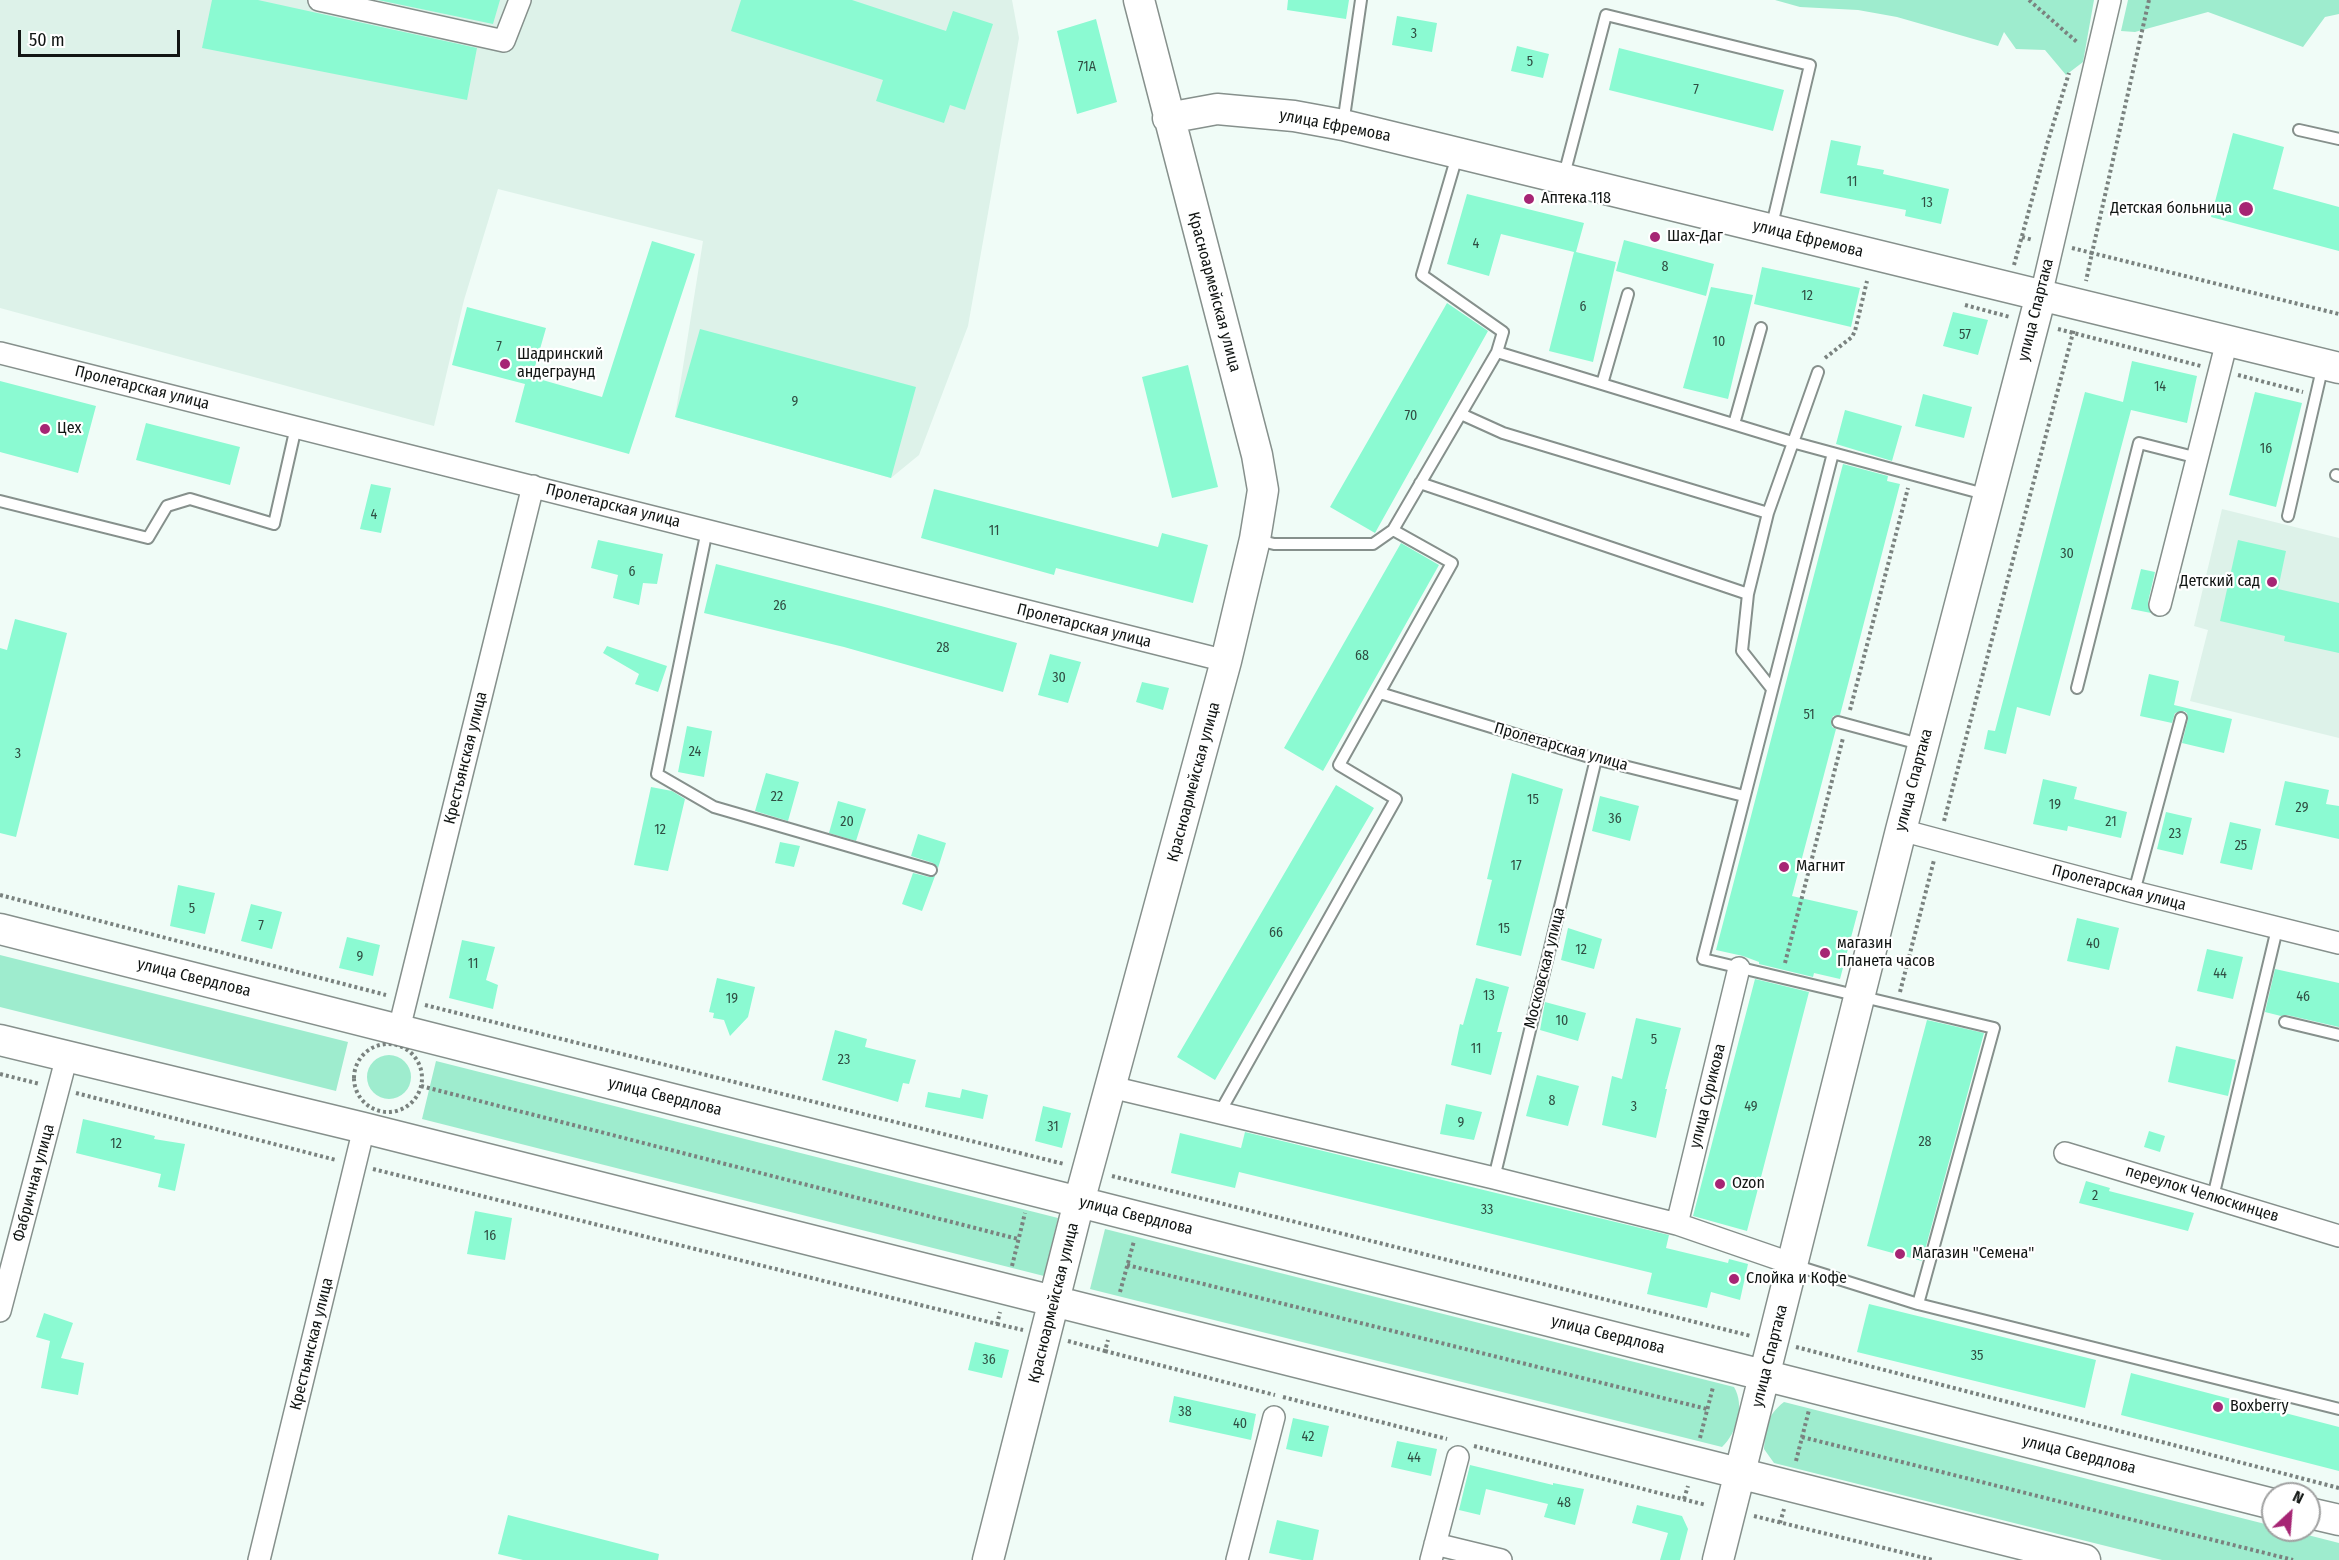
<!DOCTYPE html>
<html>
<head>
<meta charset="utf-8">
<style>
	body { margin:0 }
	#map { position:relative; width:2339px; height:1560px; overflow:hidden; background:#f0fcf7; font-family:"Fira Sans Condensed",sans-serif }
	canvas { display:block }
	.north { position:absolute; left:2261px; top:1482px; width:60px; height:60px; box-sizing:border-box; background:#fff; border:2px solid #a0a1a1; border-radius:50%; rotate:26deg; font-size:16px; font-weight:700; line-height:24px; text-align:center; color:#111513 }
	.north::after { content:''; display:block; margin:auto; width:21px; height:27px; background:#a62574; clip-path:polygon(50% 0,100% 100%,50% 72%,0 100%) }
	.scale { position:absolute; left:18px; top:30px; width:162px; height:27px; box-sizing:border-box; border:3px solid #111513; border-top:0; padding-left:8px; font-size:18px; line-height:21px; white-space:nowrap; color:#111513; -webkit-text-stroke:4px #fff; paint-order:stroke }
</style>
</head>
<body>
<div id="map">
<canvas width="2339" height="1560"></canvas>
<div class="north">N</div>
<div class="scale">50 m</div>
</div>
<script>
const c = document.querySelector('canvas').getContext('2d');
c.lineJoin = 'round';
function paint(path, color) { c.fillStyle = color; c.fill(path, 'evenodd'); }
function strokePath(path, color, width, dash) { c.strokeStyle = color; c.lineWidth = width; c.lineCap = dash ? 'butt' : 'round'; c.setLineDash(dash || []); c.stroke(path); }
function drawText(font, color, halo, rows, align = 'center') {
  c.font = font + ' "Fira Sans Condensed",sans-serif'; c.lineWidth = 4.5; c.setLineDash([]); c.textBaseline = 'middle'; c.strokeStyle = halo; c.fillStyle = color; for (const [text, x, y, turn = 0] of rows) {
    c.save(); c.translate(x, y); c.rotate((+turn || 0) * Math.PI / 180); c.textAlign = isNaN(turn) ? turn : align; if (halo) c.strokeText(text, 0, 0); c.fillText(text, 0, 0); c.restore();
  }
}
paint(new Path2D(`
	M0 0H1012L1019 38 968 326 919 455 891 478 675 417 703 241 498 189 464 300 434 426 0 308Z
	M2222 509 2339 538V738L2190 701 2208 630 2194 626Z`), '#ddf2e9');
paint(new Path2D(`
	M1775 0H2094L2083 62 2066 75 2045 50 2016 49 2004 32 1998 46 1897 17 1858 10 1800 7Z
	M2128 0H2339V14L2325 17 2303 47 2208 12 2135 32 2121 31Z
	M0 955 348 1042 336 1091 0 1007Z
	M367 1077a22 22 0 1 1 44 0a22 22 0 1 1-44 0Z
	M436 1061 1058 1218 1044 1276 422 1119Z
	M1105 1229 1734 1387C1745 1405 1737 1433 1722 1447L1090 1289Z
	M1784 1402 2273 1526V1530H2288L2339 1543V1560H2162L1774 1463 1764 1449C1766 1427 1766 1416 1784 1402Z`), '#9eecce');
paint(new Path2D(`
	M212 0H258L477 48 467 100 202 48Z
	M378 0H500L493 24Z
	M741 0H852L946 31 953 11 993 24 965 110 950 105 944 123 876 101 883 80 731 31Z
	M1288 0H1349L1346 19 1287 10Z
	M1397 16 1437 23 1432 52 1392 45Z
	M1096 19 1117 102 1077 114 1057 31Z
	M1517 46 1549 54 1543 78 1511 71Z
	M1619 48 1784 90 1773 131 1609 90Z
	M2233 133 2284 147 2273 189 2339 207V251L2211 217Z
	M1831 140 1861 146 1857 165 1884 170 1883 174 1949 189 1941 224 1905 216 1906 210 1820 193Z
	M1467 194 1584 223 1576 252 1616 262 1593 362 1549 351 1574 252 1501 234 1489 276 1447 264Z
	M1624 240 1714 264 1706 296 1616 271Z
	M652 241 695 254 629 454 515 422 525 384 452 365 467 307 546 328 532 377 602 397Z
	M1762 267 1860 288 1851 327 1754 304Z
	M1711 287 1753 295 1728 399 1683 388Z
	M1447 303 1488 331 1375 533 1330 507Z
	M1953 312 1988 320 1978 355 1943 346Z
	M700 329 916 387 891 478 675 417Z
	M2132 361 2197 376 2187 423 2131 410 2050 716 2017 707 2006 754 1984 749 1988 730 1995 731 2085 392 2123 402Z
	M1188 365 1218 487 1172 498 1142 377Z
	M0 381 96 406 78 473 0 452Z
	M2255 392 2302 403 2276 507 2229 495Z
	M1923 394 1972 407 1964 438 1915 426Z
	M1845 410 1902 426 1892 461 1836 444Z
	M146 423 240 447 230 485 136 460Z
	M1843 464 1888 476 1887 481 1900 484 1840 715 1833 716 1831 721 1832 727 1836 729 1792 896 1858 911 1840 979 1814 973 1813 977 1759 964V962L1743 956 1716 950Z
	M371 484 391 488 381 533 360 529Z
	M934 489 1158 547 1162 533 1208 545 1193 603 1056 568 1054 575 921 538Z
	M598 540 663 554 657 584 643 583 639 605 613 598 618 575 591 568Z
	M2238 540 2286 551 2278 589 2339 603V653L2284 641 2285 636 2220 621Z
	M1401 543 1439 565 1323 771 1284 748Z
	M716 564 881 606 1017 643 1003 692 844 647 704 613Z
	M2141 569 2155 572 2148 602 2151 613 2131 609Z
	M15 619 67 633 16 837 0 833V648L7 650Z
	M607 646 667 666 658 692 635 684 639 674 603 653Z
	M1050 654 1081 662 1068 703 1038 695Z
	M2149 674 2179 681 2174 705 2232 719 2224 753 2182 743 2188 719 2187 713 2184 711 2175 713 2172 723 2140 716Z
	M1142 682 1169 688 1163 710 1136 702Z
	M687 726 712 731 704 777 678 772Z
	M766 773 799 782 788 821 755 811Z
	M1512 773 1563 789 1521 956 1476 945 1492 880 1487 879Z
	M2043 779 2077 787 2074 799 2127 812 2121 838 2068 826 2067 831 2033 824Z
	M2285 781 2329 790 2326 804 2339 806V839L2275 825Z
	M1336 785 1374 808 1215 1080 1177 1057Z
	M651 787 672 791 685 799 668 871 634 865Z
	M1600 796 1639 806 1630 841 1592 831Z
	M838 801 866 809 856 841 829 833Z
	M2166 812 2192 818 2183 855 2157 849Z
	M2230 822 2261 829 2252 870 2220 863Z
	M918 834 946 843 938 868 933 863 911 856Z
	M780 842 800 846 794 867 775 863Z
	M913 873 929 877 935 876 922 911 902 904Z
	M178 885 215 893 205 934 170 926Z
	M251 904 282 912 272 949 241 941Z
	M2077 918 2119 928 2109 970 2067 961Z
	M1568 928 1602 939 1594 969 1561 960Z
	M347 937 380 945 373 976 339 968Z
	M462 940 495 947 486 980 498 985 493 1009 449 998Z
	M2207 949 2243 957 2233 999 2197 991Z
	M2275 969 2339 983V1027L2287 1015 2281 1016 2265 1012Z
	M717 978 755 987 748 1017 730 1036 724 1020 713 1018 714 1013 709 1012Z
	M1476 978 1509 987 1497 1032H1502L1491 1075 1451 1065 1460 1024 1463 1025Z
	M1755 979 1809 992 1747 1231 1693 1216Z
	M1545 1002 1586 1013 1578 1041 1540 1030Z
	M1636 1018 1681 1028 1665 1089H1667L1656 1138 1602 1125 1612 1076 1622 1079Z
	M1927 1020 1984 1033 1922 1261 1867 1246Z
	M835 1030 867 1039 865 1047 916 1060 909 1084 903 1083 898 1102 822 1080Z
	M2176 1046 2236 1060 2228 1096 2168 1082Z
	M1537 1075 1579 1086 1568 1126 1526 1116Z
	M962 1089 988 1095 983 1119 925 1107 928 1092 960 1098Z
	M1446 1104 1482 1112 1474 1140 1440 1134Z
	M1043 1106 1071 1113 1062 1148 1035 1141Z
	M83 1119 155 1136 154 1139 185 1144 175 1191 158 1187 161 1174 76 1153Z
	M2149 1131 2165 1136 2160 1152 2144 1147Z
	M1245 1132 1669 1235 1666 1248 1728 1263 1729 1259 1748 1264 1740 1300 1711 1292 1707 1308 1647 1294 1652 1273 1239 1172 1235 1188 1171 1173 1180 1133 1241 1148Z
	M2086 1181 2110 1188 2109 1191 2194 1213 2188 1231 2079 1203Z
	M475 1211 512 1218 505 1260 467 1254Z
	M1869 1304 2096 1360 2085 1408 1857 1352Z
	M44 1313 73 1323 61 1358 84 1363 78 1395 41 1388 50 1341 36 1337Z
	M975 1342 1009 1350 1002 1378 968 1370Z
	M2131 1373 2339 1427V1471L2121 1415Z
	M1174 1396 1256 1414 1251 1440 1169 1422Z
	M1293 1418 1329 1426 1322 1457 1286 1449Z
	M1397 1441 1437 1449 1431 1476 1391 1467Z
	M1470 1465 1553 1485V1483L1584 1489 1575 1525 1544 1517 1548 1504 1486 1489 1480 1515 1459 1510Z
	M1637 1505 1682 1516 1688 1529 1680 1560H1660L1668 1533 1632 1523Z
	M508 1515 659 1554 658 1560H523L498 1554Z
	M1277 1520 1319 1530 1313 1560H1302L1269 1553Z`), '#8bfad2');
const lane = new Path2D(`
	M1343 124 1361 0
	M2299 130 2339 139
	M1457 156 1422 275 1503 332 1497 352
	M1564 175 1606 15 1810 65 1771 229
	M1602 384 1628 294
	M1461 414 1503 433 1768 513
	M1734 424 1761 328
	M1833 453 1703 959 1994 1028 1918 1304
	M2336 475 2339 476
	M1420 483 1748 594
	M0 501 148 538 167 506 190 499 274 524 296 427
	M2288 516 2323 365
	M707 530 657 774 714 807 931 870
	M1258 540 1274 544H1373L1393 530
	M2077 688 2139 443 2198 458
	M1772 689 1742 651 1748 594 1768 513 1818 372
	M1380 693 1596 759 1744 796
	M1838 722 1923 745
	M2134 892 2181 718
	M2285 1022 2339 1035
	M1220 1112 1396 799 1339 765 1452 563 1393 530 1497 352 1792 442 1988 495
	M1494 1178 1596 759
	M2213 1197 2277 929
	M1794 1265 1918 1304 2339 1409`);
const street = new Path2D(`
	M319 0 504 41 520 0
	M2041 295 2110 0
	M0 353 1226 661
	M2160 605 2227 341
	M1901 830 2134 892 2339 943
	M399 1029 533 486
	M1111 1087 1494 1178 1677 1224 1793 1264
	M2065 1153 2339 1236
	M1677 1224 1739 968
	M0 1311 67 1056
	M1435 1544 1501 1560
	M259 1560 364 1128
	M1237 1560 1274 1417
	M1431 1560 1458 1457`);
const secondary = new Path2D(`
	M1168 118 1217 109 1294 116 1343 125 2339 368
	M0 929 2273 1504
	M0 1040 364 1128 2085 1560
	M2309 1513 2339 1520
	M988 1560 1079 1202 1226 661 1255 539 1263 490 1257 455 1139 0
	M1718 1560 1901 830 2041 295`);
strokePath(lane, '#86908c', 14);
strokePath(street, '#86908c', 24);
strokePath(secondary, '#86908c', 33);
strokePath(new Path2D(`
	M2029 0 2078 43
	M2149 0 2092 253 2339 314
	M2022 237 2033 240
	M2072 248 2092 253 2086 281
	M2014 265 2048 141 2069 73
	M1965 305 2010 317
	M2058 329 2201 366
	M1825 358 1852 337 1855 331 1867 281
	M2238 375 2303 392
	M1850 710 1908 488
	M1944 821 2074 329
	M0 895 386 995
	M1785 963 1843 738
	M1900 992 1934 860
	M425 1005 1064 1164
	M354 1078a34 34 0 1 1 68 0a34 34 0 1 1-68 0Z
	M0 1074 40 1084
	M421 1086 1018 1239
	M76 1093 336 1160
	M373 1169 997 1324 1000 1312
	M1112 1176 1751 1336
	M1127 1265 1707 1409
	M1012 1266 1025 1213
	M1120 1292 1134 1241
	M997 1324 1023 1330
	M1068 1341 1105 1351 1108 1340
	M1796 1347 2339 1488
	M1105 1351 1275 1395
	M1283 1397 1447 1439
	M1802 1437 2293 1560
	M1700 1438 1713 1387
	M1474 1446 1706 1505
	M1796 1461 1809 1410
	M1684 1499 1688 1486
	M1754 1516 1933 1560
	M1780 1523 1784 1509`), '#7a827f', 4, [3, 3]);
strokePath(lane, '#fff', 10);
strokePath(street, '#fff', 21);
strokePath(secondary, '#fff', 30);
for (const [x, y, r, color] of [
	[1529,199,6,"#a62574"],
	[2246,209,8,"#a62574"],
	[1655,237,6,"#a62574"],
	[505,364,6,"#a62574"],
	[45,429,6,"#a62574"],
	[2272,582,6,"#a62574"],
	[1784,867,6,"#a62574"],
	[1825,953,6,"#a62574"],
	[1720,1184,6,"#a62574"],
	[1900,1254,6,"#a62574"],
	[1734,1279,6,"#a62574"],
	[2218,1407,6,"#a62574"]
]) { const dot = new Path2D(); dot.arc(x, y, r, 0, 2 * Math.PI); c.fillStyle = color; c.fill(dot); strokePath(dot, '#fff', 2); }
drawText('14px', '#304e43', null, [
	["3",1414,34],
	["5",1530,62],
	["71А",1087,67],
	["7",1696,90],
	["11",1852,182],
	["13",1927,203],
	["4",1476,244],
	["8",1665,267],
	["12",1807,296],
	["6",1583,307],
	["57",1965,335],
	["10",1719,342],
	["7",499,347],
	["14",2160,387],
	["9",795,402],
	["70",1411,416],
	["16",2266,449],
	["4",374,515],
	["11",994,531],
	["30",2067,554],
	["6",632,572],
	["26",780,606],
	["28",943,648],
	["68",1362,656],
	["30",1059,678],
	["51",1809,715],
	["24",695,752],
	["3",18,754],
	["22",777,797],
	["15",1533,800],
	["19",2055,805],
	["29",2302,808],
	["36",1615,819],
	["20",847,822],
	["21",2111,822],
	["12",660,830],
	["23",2175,834],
	["25",2241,846],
	["17",1516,866],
	["5",192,909],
	["7",261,926],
	["15",1504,929],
	["66",1276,933],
	["40",2093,944],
	["12",1581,950],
	["9",360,957],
	["11",473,964],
	["44",2220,974],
	["13",1489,996],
	["46",2303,997],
	["19",732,999],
	["10",1562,1021],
	["5",1654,1040],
	["11",1476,1049],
	["23",844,1060],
	["8",1552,1101],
	["3",1634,1107],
	["49",1751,1107],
	["9",1461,1123],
	["31",1053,1127],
	["28",1925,1142],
	["12",116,1144],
	["2",2095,1196],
	["33",1487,1210],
	["16",490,1236],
	["35",1977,1356],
	["36",989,1360],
	["38",1185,1412],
	["40",1240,1424],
	["42",1308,1437],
	["44",1414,1458],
	["48",1564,1503]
]);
drawText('16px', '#111513', '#fff', [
	["улица Ефремова",1335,126,11],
	["улица Ефремова",1808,239,14],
	["Красноармейская улица",1214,292,75],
	["улица Спартака",2036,310,-76],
	["Пролетарская улица",142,388,14],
	["Пролетарская улица",613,506,14],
	["Пролетарская улица",1084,626,14],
	["Пролетарская улица",1561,747,16],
	["Крестьянская улица",466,758,-76],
	["улица Спартака",1914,780,-75],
	["Красноармейская улица",1194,782,-75],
	["Пролетарская улица",2119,888,15],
	["Московская улица",1545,968,-76],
	["улица Свердлова",194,978,14],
	["улица Сурикова",1708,1096,-76],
	["улица Свердлова",665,1097,14],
	["Фабричная улица",34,1183,-75],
	["переулок Челюскинцев",2202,1194,17],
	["улица Свердлова",1136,1216,14],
	["Красноармейская улица",1054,1303,-76],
	["улица Свердлова",1608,1335,14],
	["Крестьянская улица",312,1344,-76],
	["улица Спартака",1770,1356,-76],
	["улица Свердлова",2079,1455,14]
]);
drawText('16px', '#111513', '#fff', [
	["Аптека 118",1541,199],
	["Детская больница",2232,209,"right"],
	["Шах-Даг",1667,237],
	["Шадринский",517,355],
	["андеграунд",517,373],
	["Цех",57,429],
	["Детский сад",2260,582,"right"],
	["Магнит",1796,867],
	["магазин",1837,944],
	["Планета часов",1837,962],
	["Ozon",1732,1184],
	["Магазин \"Семена\"",1912,1254],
	["Слойка и Кофе",1746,1279],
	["Boxberry",2230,1407]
], 'left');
</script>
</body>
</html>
